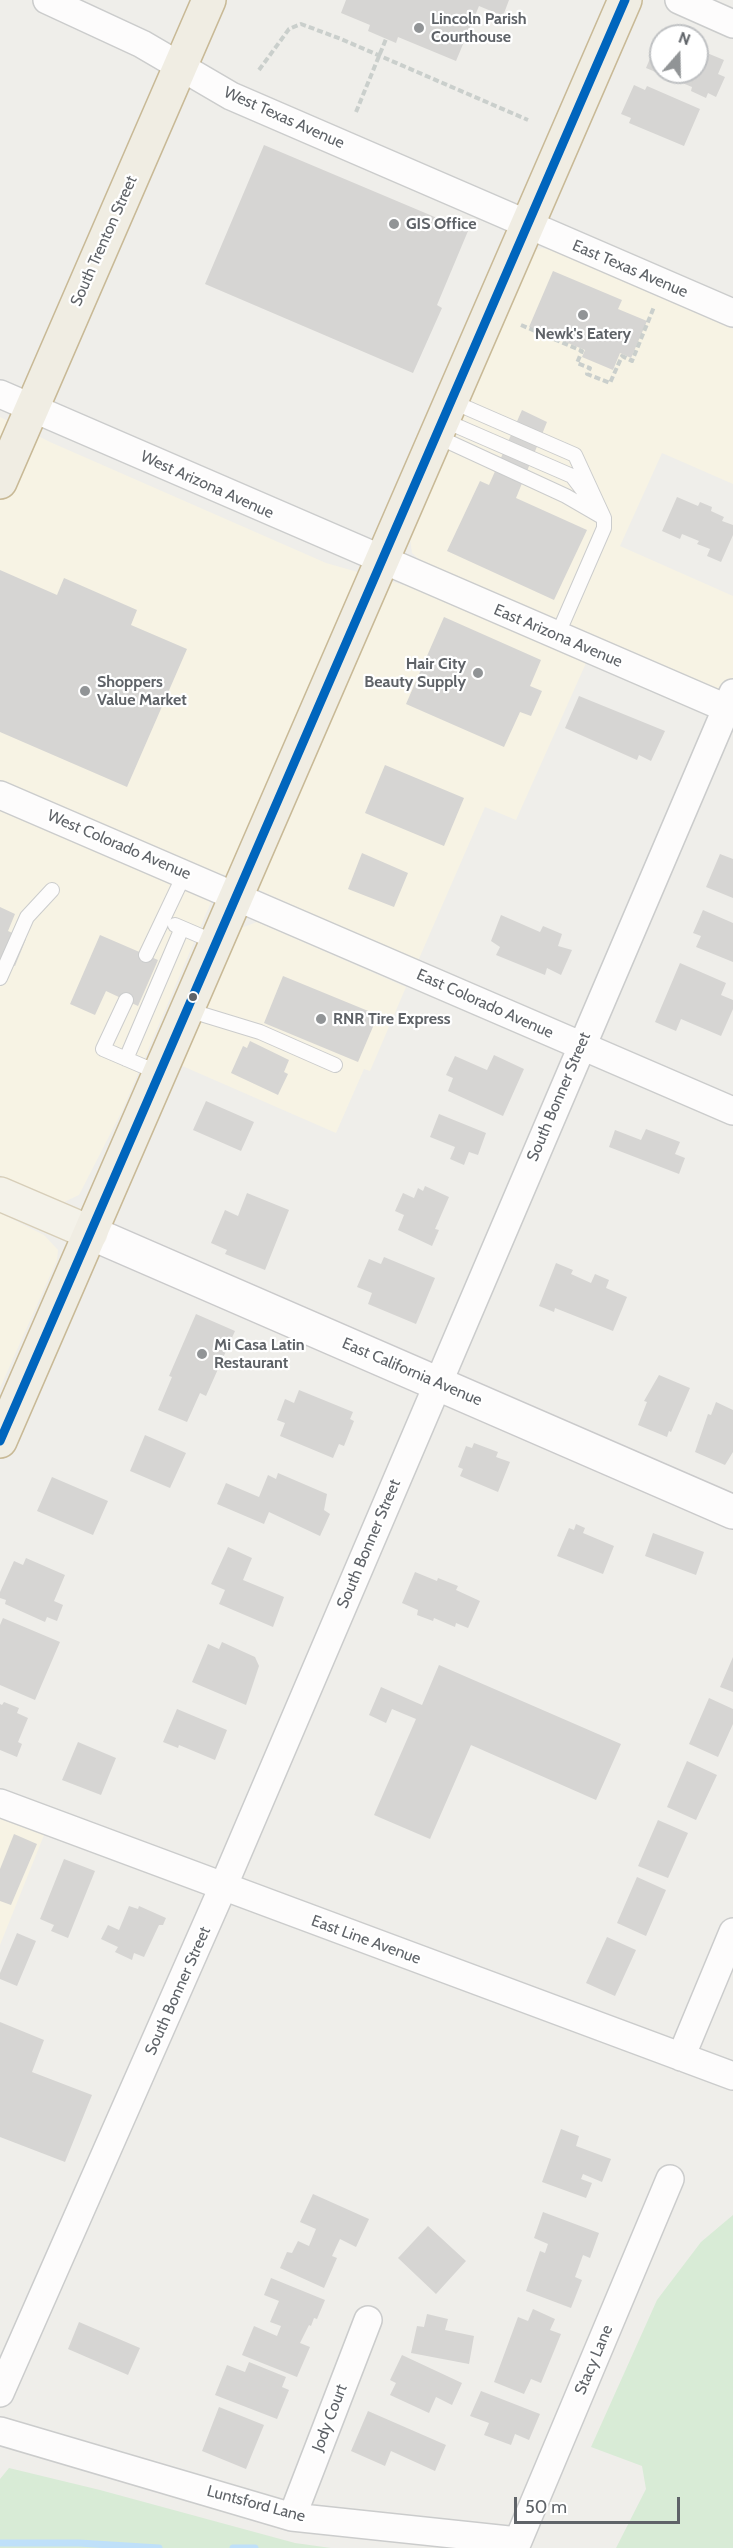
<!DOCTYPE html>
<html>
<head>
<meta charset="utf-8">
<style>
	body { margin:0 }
	#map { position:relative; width:733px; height:2548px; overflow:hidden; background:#efeeea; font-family:Cabin,sans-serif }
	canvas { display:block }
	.north { position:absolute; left:649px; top:24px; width:60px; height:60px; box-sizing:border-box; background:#fff; border:2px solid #bfc1c3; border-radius:50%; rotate:20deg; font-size:16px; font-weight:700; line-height:24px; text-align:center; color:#5f6368 }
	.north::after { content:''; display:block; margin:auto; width:21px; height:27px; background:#919496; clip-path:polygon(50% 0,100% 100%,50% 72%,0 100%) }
	.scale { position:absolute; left:514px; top:2497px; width:166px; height:27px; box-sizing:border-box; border:3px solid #5f6368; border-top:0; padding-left:8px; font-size:18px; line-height:21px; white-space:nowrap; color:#5f6368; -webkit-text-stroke:4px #fff; paint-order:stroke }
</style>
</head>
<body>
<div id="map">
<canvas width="733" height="2548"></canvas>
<div class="north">N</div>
<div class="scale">50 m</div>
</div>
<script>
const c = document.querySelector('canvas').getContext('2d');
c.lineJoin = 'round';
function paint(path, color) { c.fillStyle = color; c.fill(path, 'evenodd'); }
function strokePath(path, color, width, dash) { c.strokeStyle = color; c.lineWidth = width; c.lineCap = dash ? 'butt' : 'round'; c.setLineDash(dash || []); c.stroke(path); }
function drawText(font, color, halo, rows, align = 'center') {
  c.font = font + ' Cabin,sans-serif'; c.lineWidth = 4.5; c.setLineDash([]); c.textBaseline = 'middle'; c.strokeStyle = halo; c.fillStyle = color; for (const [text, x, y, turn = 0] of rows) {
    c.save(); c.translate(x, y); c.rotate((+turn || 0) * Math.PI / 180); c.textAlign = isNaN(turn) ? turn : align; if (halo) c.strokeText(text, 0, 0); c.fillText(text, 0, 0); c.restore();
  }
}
paint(new Path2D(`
	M542 248 551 250 733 329V484L662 453 620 546 733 596V696L422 562 412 553 410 538 533 251Z
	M0 417 50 442 326 563 407 586 586 663 516 820 485 807 418 961 223 874 122 1111 79 1195 64 1202 0 1175Z
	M257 922 406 987 370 1071 364 1069 336 1133 180 1065 236 934 241 928Z
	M0 1213 44 1235 58 1250 57 1260 0 1388Z
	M0 1813 46 1830 0 1945Z`), '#f7f3e4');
paint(new Path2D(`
	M733 2215V2548H616L646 2489 642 2466 591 2447 657 2300 701 2242Z
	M9 2468 100 2490 295 2543 331 2548H0V2479Z`), '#d8ebd6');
strokePath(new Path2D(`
	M0 2543H79L159 2548
	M233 2548H255`), '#bfe0f9', 7);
paint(new Path2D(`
	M346 0H509L503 16 479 6 456 61 398 37 396 43 368 31 370 25 341 13Z
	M661 32 668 36H661V72H697V55L704 58 707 53 724 60 718 74 725 77 716 97 708 93 706 98 691 91 692 87 646 68Z
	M634 85 645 90 647 86 700 109 684 146 629 123 631 118 621 114Z
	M264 145 468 231 437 305 442 308 413 373 205 284Z
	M553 271 622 300 618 309 647 321 631 358 620 353 613 370 582 357 585 350 529 327Z
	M522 410 547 422 516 498 587 530 554 600 447 551 480 481 489 485Z
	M677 497 698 506 700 502 712 507 711 511 724 517 722 521 733 525V535L721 562 707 556 710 549 697 544 699 541 682 534 680 539 662 531Z
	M0 570 57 595 64 578 137 610 131 625 187 649 127 787 0 732Z
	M444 617 541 660 530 686 542 691 531 716 520 712 504 747 406 704Z
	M579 696 665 731 651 761 639 755 637 760 565 728Z
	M385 765 464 798 444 846 365 813Z
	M362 853 408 873 394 907 348 889Z
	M720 854 733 859V898L706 887Z
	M0 907 15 914 8 931 26 939 15 966 0 960Z
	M703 910 733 923V962L696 947 701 936 693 933Z
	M501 915 540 932 543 926 562 934 558 946 572 950 561 975 547 968 545 975 496 955 500 947 491 941Z
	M100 935 158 960 138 1006 106 991 95 1015 70 1004Z
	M680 963 726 983 721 995 733 1000V1009L721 1036 681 1019 676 1031 655 1022Z
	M283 976 378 1015 358 1062 264 1023Z
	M250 1041 289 1060 284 1072 288 1074 278 1095 231 1073 243 1046 247 1048Z
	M494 1055 524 1069 503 1116 448 1091 453 1078 446 1075 455 1056 487 1070Z
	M206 1101 254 1122 241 1151 193 1130Z
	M439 1114 486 1133 478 1155 469 1152 464 1165 450 1159 455 1147 430 1137Z
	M646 1129 680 1142 675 1154 685 1158 679 1174 609 1147 615 1130 641 1140Z
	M425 1186 449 1197 435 1229 439 1230 432 1246 398 1230 404 1215 395 1211 403 1193 414 1198 418 1188 423 1191Z
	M247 1193 289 1210 265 1270 225 1254 227 1250 211 1243 225 1210 238 1216Z
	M384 1257 435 1278 416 1324 368 1304 372 1293 357 1287 369 1259 381 1264Z
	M556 1263 573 1270 571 1274 591 1283 595 1274 609 1280 606 1288 627 1297 613 1331 555 1308 554 1312 539 1306Z
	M196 1314 235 1331 206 1396 200 1393 187 1422 158 1410 172 1377 169 1376Z
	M659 1375 690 1388 671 1432 669 1431 667 1437 638 1425 647 1402 644 1401Z
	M299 1390 353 1412 350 1419 354 1421 344 1446 339 1444 333 1458 280 1436 285 1423 277 1420 285 1399 294 1403Z
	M716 1402 733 1410V1452L725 1465 695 1452 708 1414 711 1415Z
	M145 1435 186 1453 170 1488 130 1471Z
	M474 1443 498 1452 496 1457 510 1462 498 1492 460 1476 463 1469 458 1467 466 1446 472 1448Z
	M278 1473 327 1494 324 1510 330 1514 320 1536 269 1512 264 1524 217 1504 226 1483 259 1497 268 1475 276 1479Z
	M52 1477 108 1501 93 1535 37 1511Z
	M576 1524 585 1528 583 1533 614 1546 603 1574 557 1556 569 1528 574 1530Z
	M653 1533 704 1552 696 1575 645 1556Z
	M228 1547 252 1558 243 1580 284 1597 273 1627 219 1604 225 1590 211 1584Z
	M26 1558 65 1575 54 1601 63 1605 57 1621 47 1617 45 1622 5 1604 6 1600 0 1598V1592L14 1561 23 1565Z
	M415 1572 437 1581 438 1578 458 1586 456 1590 480 1601 468 1628 456 1623 455 1627 434 1618 433 1621 417 1615 418 1610 402 1603Z
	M3 1618 60 1642 35 1700 0 1685V1625Z
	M222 1642 255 1657 259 1666 246 1705 192 1682 208 1644 219 1649Z
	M733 1657V1692L720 1687Z
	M439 1665 621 1744 596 1800 471 1745 430 1839 374 1815 416 1719 392 1709 386 1723 369 1715 381 1687 422 1705Z
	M709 1698 733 1709V1724L718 1757 689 1744Z
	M4 1702 19 1708 17 1713 28 1718 18 1742 22 1744 17 1757 0 1750V1704L2 1705Z
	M177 1709 227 1730 215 1760 179 1745 178 1748 163 1742Z
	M78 1742 116 1758 101 1795 62 1780Z
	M687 1761 717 1775 696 1820 667 1807Z
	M658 1820 688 1833 668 1878 638 1866Z
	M14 1834 37 1844 11 1905 0 1901V1869Z
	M64 1859 95 1871 68 1938 51 1931 54 1925 40 1919Z
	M637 1877 666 1890 646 1936 617 1923Z
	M129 1906 138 1909 139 1906 166 1918 163 1925H159L144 1957 134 1953 132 1960 115 1952 118 1947 101 1939 108 1925 119 1930Z
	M17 1933 36 1941 17 1986 0 1979V1973Z
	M607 1937 636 1950 615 1996 586 1983Z
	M0 2022 44 2040 32 2072 92 2095 65 2162 0 2137Z
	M561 2129 579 2136 576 2146 611 2159 602 2182 583 2174 581 2179 592 2183 586 2198 542 2182Z
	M313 2194 369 2219 356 2247 340 2239 332 2256 337 2258 324 2288 280 2268 287 2252 292 2253 298 2241 309 2246 316 2229 300 2222Z
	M543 2212 599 2233 590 2258 583 2255 575 2277 582 2280 571 2308 526 2291 540 2251 545 2253 548 2244 534 2238Z
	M428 2226 466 2261 436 2294 398 2258Z
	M271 2278 325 2300 317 2319 314 2318 311 2326 309 2325 300 2343 310 2347 297 2377 242 2355 254 2326 277 2336 281 2326 270 2322 279 2301 264 2295Z
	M533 2309 555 2319 550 2330 561 2334 541 2383 531 2379 524 2394 494 2382 518 2317 528 2321Z
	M427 2314 448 2319 445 2330 474 2336 469 2364 411 2353 417 2326 424 2327Z
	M79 2322 140 2348 128 2375 68 2349Z
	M402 2355 462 2383 452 2405 436 2397 429 2413 390 2395 396 2383 390 2380Z
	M249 2362 286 2377 282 2387 289 2390 277 2419 215 2395 227 2365 245 2372Z
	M481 2391 540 2414 529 2440 515 2434 511 2445 484 2435 489 2423 470 2416Z
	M219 2407 264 2425 246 2469 202 2451Z
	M368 2411 446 2445 435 2471 391 2451 385 2466 351 2451Z`), '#d6d5d3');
const lane = new Path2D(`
	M451 401 575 455 604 518V528L557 636
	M443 420 572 476 588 497
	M436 436 566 496 604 518
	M175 925 217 943
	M146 955 185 873
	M0 978 27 917 52 890
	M126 1000 103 1049 159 1073
	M188 1010 260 1032 335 1065
	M126 1059 182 928`);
const street = new Path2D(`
	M47 0 142 44 231 96 733 313
	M679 0 733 24
	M0 394 733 711
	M0 795 733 1111
	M0 1803 733 2076
	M681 2057 733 1932
	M0 2393 223 1887 733 693
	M0 2431 292 2517 518 2541 670 2179
	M292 2517 368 2320`);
const secondary = new Path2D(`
	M91 1233 733 1512`);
const primary = new Path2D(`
	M0 1194 91 1233`);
const highway = new Path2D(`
	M0 482 209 0
	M0 1441 625 0`);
strokePath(lane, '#cbcccc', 16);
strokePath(street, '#cbcccc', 30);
strokePath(secondary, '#cacacb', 36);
strokePath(primary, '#d7ceb8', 36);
strokePath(highway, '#c8b996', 36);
strokePath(new Path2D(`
	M259 70 289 29 301 24 341 39 528 120
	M356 112 386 39
	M521 325 582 351 577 363 590 368 587 374 610 383 622 356 632 361 654 307`), '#cacfcc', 4, [6, 3]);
strokePath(lane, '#fdfcfc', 14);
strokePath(street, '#fdfcfc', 27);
strokePath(secondary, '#fdfcfc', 33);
strokePath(primary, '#f4f2e9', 33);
strokePath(highway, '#f0ede3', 33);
strokePath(new Path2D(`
	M0 1441 625 0`), '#0065bd', 9);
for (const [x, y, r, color] of [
	[419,28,6,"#919496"],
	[394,224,6,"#919496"],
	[583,315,6,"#919496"],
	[478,673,6,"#919496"],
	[85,691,6,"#919496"],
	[193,997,5,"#5f6368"],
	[321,1019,6,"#919496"],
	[202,1354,6,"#919496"]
]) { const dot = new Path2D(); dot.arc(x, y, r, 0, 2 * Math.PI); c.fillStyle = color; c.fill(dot); strokePath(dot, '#fff', 2); }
drawText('bold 16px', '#5f6368', '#fff', [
	["Lincoln Parish",431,19],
	["Courthouse",431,37],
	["GIS Office",406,224],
	["Newk's Eatery",583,334,"center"],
	["Hair City",466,664,"right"],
	["Beauty Supply",466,682,"right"],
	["Shoppers",97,682],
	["Value Market",97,700],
	["RNR Tire Express",333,1019],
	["Mi Casa Latin",214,1345],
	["Restaurant",214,1363]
], 'left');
drawText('16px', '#5f6368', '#fff', [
	["West Texas Avenue",284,118,24],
	["South Trenton Street",104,241,-66],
	["East Texas Avenue",630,269,23],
	["West Arizona Avenue",207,485,24],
	["East Arizona Avenue",558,636,23],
	["West Colorado Avenue",119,845,23],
	["East Colorado Avenue",485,1004,24],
	["South Bonner Street",559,1097,-67],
	["East California Avenue",412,1372,23],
	["South Bonner Street",369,1544,-67],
	["East Line Avenue",366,1940,20],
	["South Bonner Street",178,1991,-66],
	["Stacy Lane",594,2360,-67],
	["Jody Court",330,2418,-69],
	["Luntsford Lane",256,2504,15]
]);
</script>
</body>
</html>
